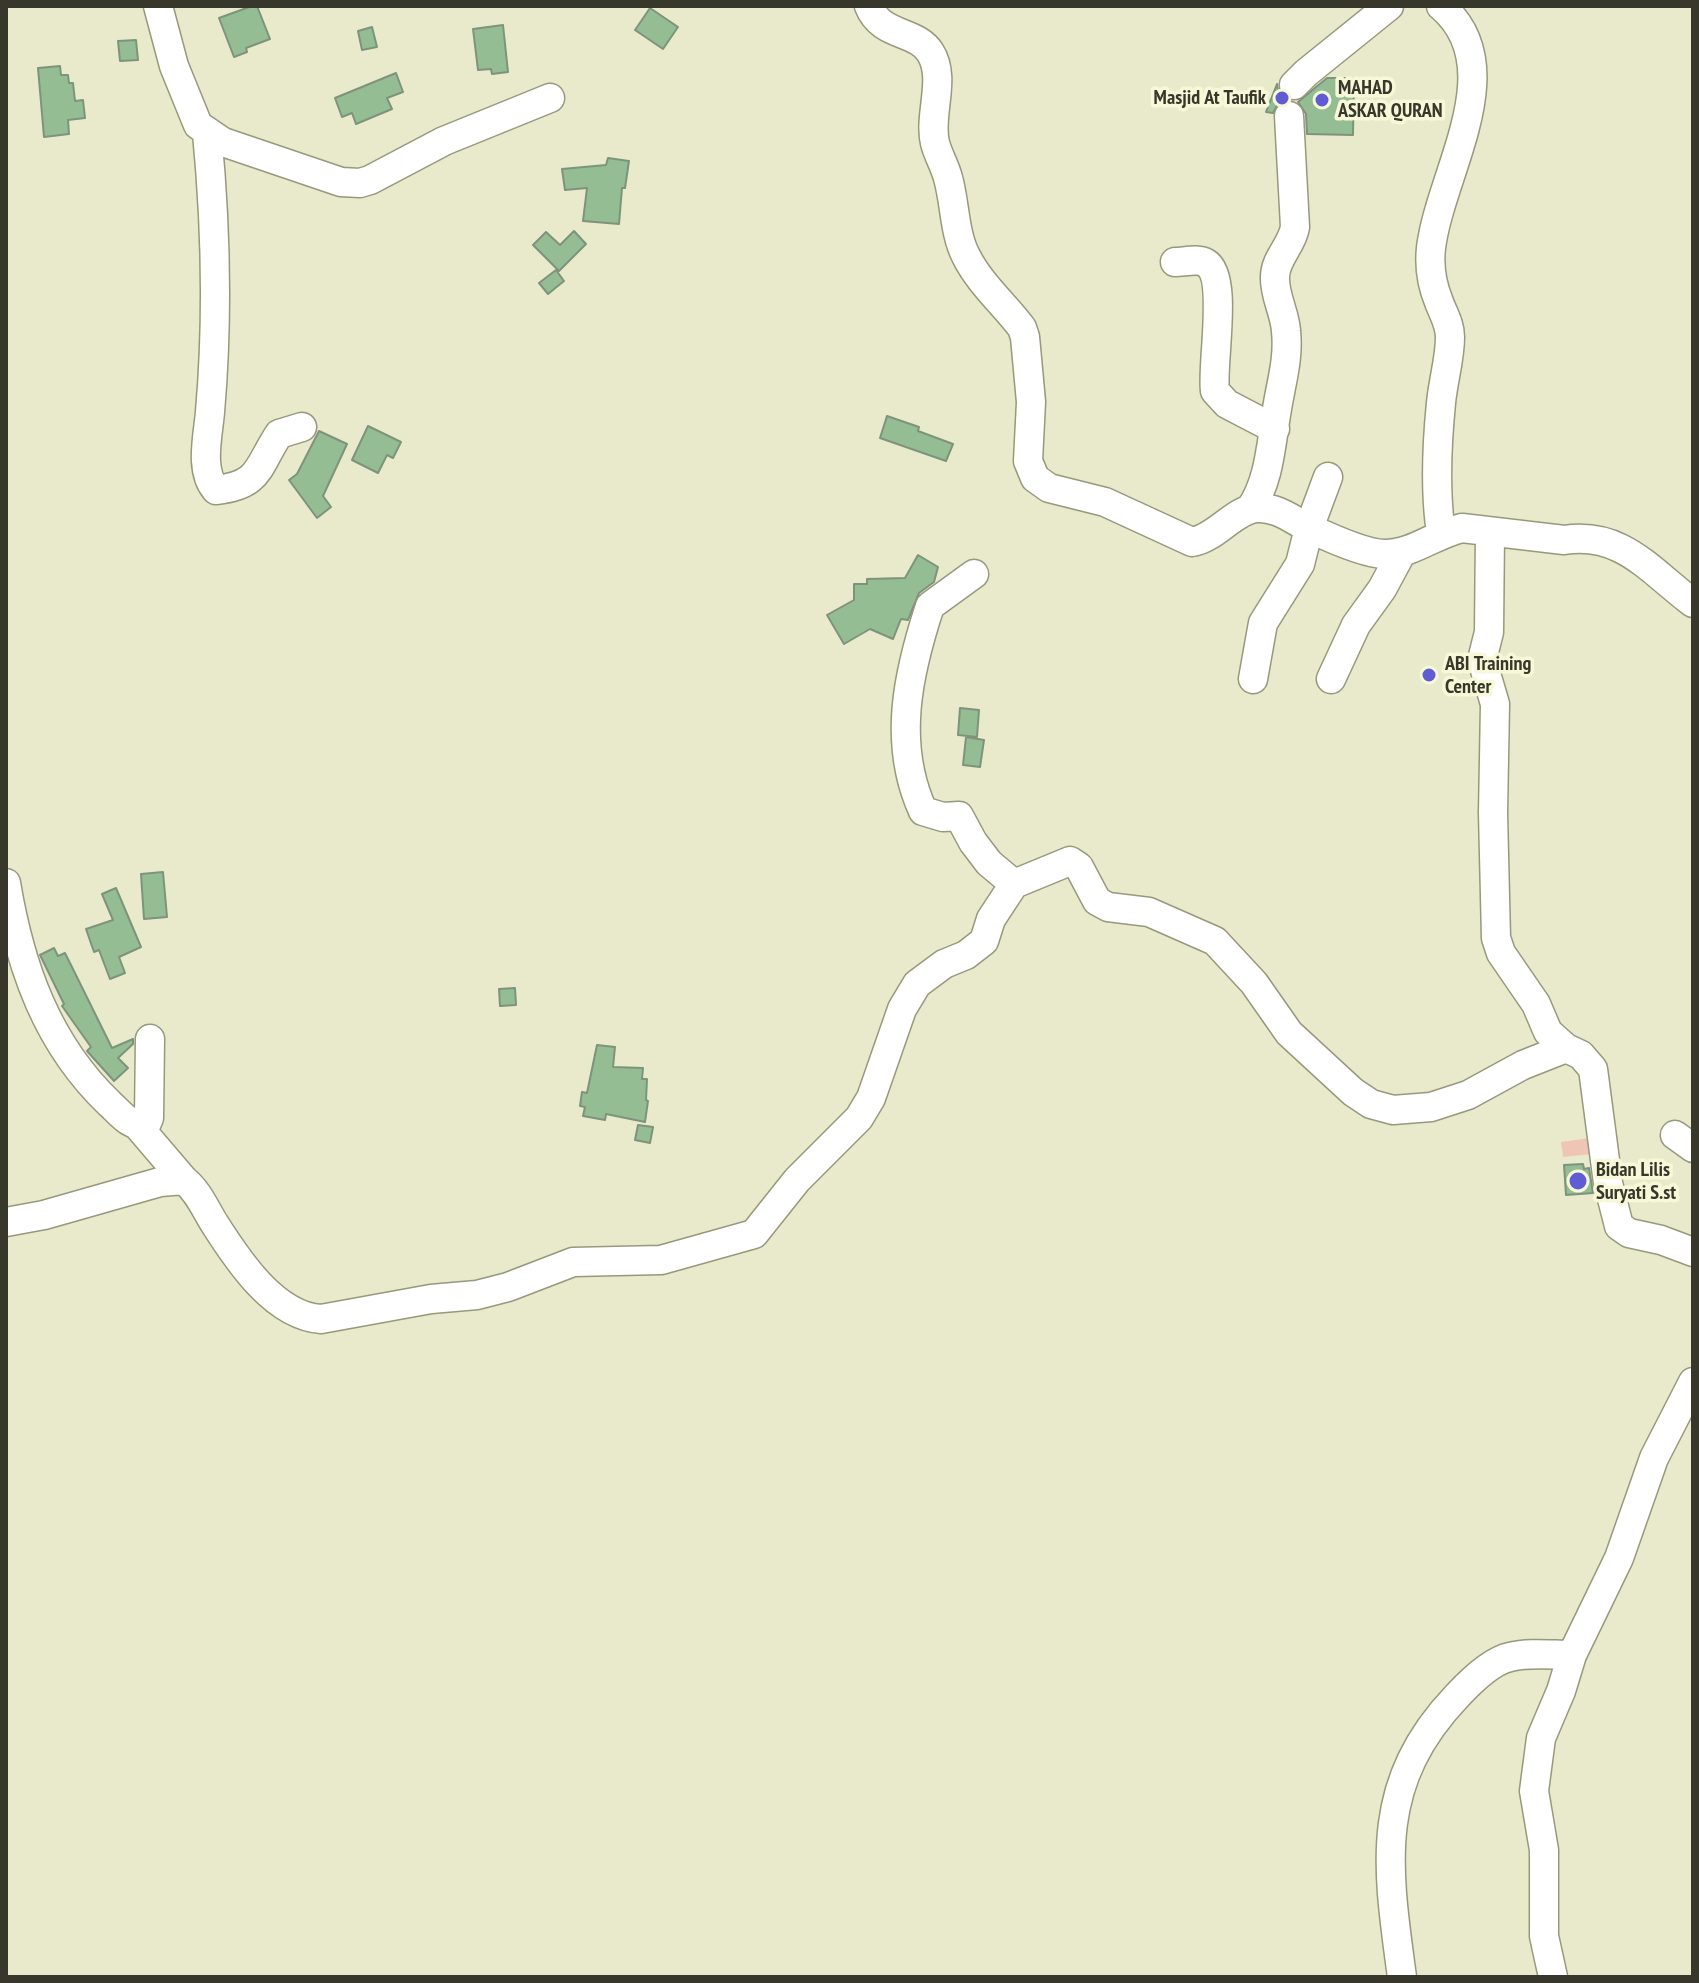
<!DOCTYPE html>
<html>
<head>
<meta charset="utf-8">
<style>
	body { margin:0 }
	#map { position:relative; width:1699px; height:1983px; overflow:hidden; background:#e9eacb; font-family:"PT Sans Narrow",sans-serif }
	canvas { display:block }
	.frame { position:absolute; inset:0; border:8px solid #37372b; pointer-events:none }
</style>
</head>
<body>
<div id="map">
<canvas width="1699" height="1983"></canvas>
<div class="frame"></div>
</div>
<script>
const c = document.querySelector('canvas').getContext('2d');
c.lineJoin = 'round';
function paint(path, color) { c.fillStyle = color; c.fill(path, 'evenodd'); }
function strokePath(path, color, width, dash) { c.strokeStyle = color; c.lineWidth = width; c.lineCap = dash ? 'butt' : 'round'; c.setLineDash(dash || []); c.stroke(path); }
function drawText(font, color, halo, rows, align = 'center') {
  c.font = font + ' "PT Sans Narrow",sans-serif'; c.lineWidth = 7; c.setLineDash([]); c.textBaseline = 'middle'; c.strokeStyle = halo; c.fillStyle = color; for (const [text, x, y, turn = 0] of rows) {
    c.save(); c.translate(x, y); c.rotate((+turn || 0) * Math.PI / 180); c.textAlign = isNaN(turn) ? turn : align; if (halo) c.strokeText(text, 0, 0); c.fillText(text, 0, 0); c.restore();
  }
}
paint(new Path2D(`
	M1590 1138 1592 1154 1563 1157 1561 1142Z`), '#efc6b6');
const building = new Path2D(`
	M252 6H257L270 39 246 48 247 52 234 57 219 18Z
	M650 8 678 27 663 49 635 30Z
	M503 25 508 72 492 74 491 69 478 70 473 29Z
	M372 27 377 47 362 50 358 31Z
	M136 40 138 60 120 61 118 41Z
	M60 66 61 75H68L69 83H73L75 101 83 100 85 118 68 120 69 134 44 137 38 68Z
	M396 73 403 92 387 98 392 109 356 124 352 113 342 117 335 98Z
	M1327 78H1354L1353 135 1307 134 1306 114 1298 102Z
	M1277 84 1278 90 1286 100 1279 102 1273 113 1266 112Z
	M608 158 629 161 625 188H622L619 224 583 221 587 188 565 190 562 169 606 165Z
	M574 231 586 244 559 271 533 245 546 232 560 245Z
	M556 270 564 281 548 294 539 283Z
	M887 416 919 427 918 431 953 444 946 461 880 438Z
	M368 426 401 442 393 458 387 455 378 473 352 460Z
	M319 431 347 444 323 496 331 507 317 518 289 480 297 474Z
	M918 555 938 567 934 582 919 593 908 620 901 619 893 639 870 629 844 644 827 615 854 600V584H867V579L905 578Z
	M960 708 979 710 977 737 958 735Z
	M966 737 984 740 980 767 963 765Z
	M163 872 167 917 144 919 141 874Z
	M116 888 141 947 119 957 125 973 110 979 99 950 94 952 86 929 113 920 102 894Z
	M54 948 58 956 65 953 112 1048 133 1039V1044L118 1058 128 1068 114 1081 87 1051 91 1047 62 1006 64 1004 40 955Z
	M515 988 516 1005 500 1006 499 989Z
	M597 1045 615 1047 613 1067 643 1068 642 1079H647L646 1100 648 1101 645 1122 606 1114 605 1120 583 1116 585 1107 580 1106 582 1092 587 1093Z
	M638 1125 653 1127 650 1143 635 1140Z
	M1583 1164 1584 1169 1589 1168 1593 1193 1566 1195 1564 1165Z`);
paint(building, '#95bd94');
strokePath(building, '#7e937c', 2);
const minor = new Path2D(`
	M158 6 174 66 198 125 223 142 341 182 360 183 370 180 444 141 550 98
	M869 6C881 37 916 30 930 52 947 78 928 115 935 143 938 155 945 166 948 178 955 202 954 233 966 256 980 284 1004 304 1022 328L1025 337 1031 402 1028 461 1035 478 1049 488 1105 502 1192 542C1215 539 1235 509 1257 508 1278 507 1292 520 1309 528 1328 537 1365 554 1385 554 1413 554 1435 534 1462 528L1564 540C1622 531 1650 571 1693 603
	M1441 6C1513 67 1440 173 1431 248 1429 266 1432 285 1439 302 1443 313 1450 324 1450 337 1450 359 1443 381 1441 403 1437 443 1435 486 1440 526L1447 531
	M1294 85 1306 73 1389 6
	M207 133C216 226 218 320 210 412 208 436 199 470 216 490 261 485 257 467 279 434L302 427
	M1175 262C1184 262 1198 258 1206 263 1229 277 1211 366 1215 391L1227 404 1275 429
	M1250 509C1270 481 1271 442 1277 409 1281 383 1289 359 1286 331 1285 313 1274 295 1275 277 1275 258 1292 246 1295 227L1289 116
	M1490 532 1489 632 1482 660 1495 704 1493 813 1496 938 1501 953 1536 1004 1548 1032 1566 1048 1581 1055 1593 1069 1608 1183 1619 1226 1629 1233 1661 1240 1693 1252
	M974 574 930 606C908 673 892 743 923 811L943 817 959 816 973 842 989 863 1014 884
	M1253 679 1263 623 1300 564 1309 528 1328 477
	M1331 679 1356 625 1382 589 1402 552
	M6 883C20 967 47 1044 110 1104 121 1114 130 1127 146 1125L149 1118 150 1039
	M137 1125 184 1180
	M1675 1135 1693 1148
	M6 1222 44 1215 160 1182 184 1180C199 1192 206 1211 216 1226 239 1262 275 1316 321 1319L431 1299 477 1295 508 1287 573 1262 661 1260 754 1234 797 1180 859 1118 871 1098 902 1009 917 984 944 964 966 955 984 941 991 919 1014 884 1070 861 1079 867 1097 901 1108 907 1149 912 1215 941 1254 983 1289 1033 1353 1092 1371 1104 1393 1110 1431 1107 1468 1095 1523 1065 1566 1048
	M1402 1977C1387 1867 1373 1784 1457 1696 1470 1682 1491 1661 1510 1657 1529 1652 1552 1655 1572 1655
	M1553 1977 1544 1936V1850L1534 1791 1541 1738 1561 1691 1572 1655 1619 1558 1654 1458 1693 1382`);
strokePath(minor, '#97997c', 31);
strokePath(minor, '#fff', 28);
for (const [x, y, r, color] of [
	[1282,98,8,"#5f5cd4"],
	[1322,100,8,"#5f5cd4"],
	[1429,675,8,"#5f5cd4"],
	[1578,1181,10,"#5f5cd4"]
]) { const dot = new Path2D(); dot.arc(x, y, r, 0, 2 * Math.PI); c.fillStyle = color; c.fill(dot); strokePath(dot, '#f6f8d8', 3); }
drawText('bold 20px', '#37372b', '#f6f8d8', [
	["MAHAD",1338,88],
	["ASKAR QURAN",1338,111],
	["Masjid At Taufik",1266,98,"right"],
	["ABI Training",1445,664],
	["Center",1445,687],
	["Bidan Lilis",1596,1170],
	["Suryati S.st",1596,1193]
], 'left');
</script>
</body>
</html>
